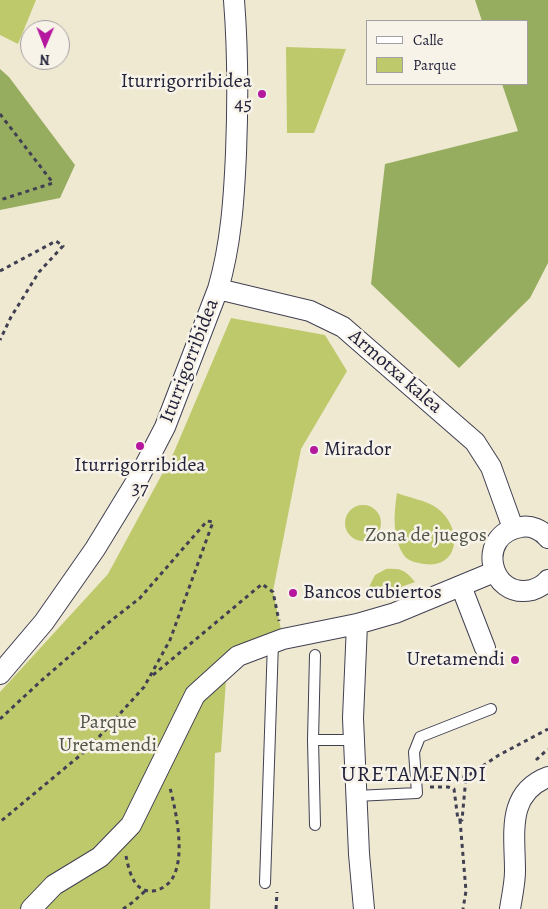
<!DOCTYPE html>
<html>
<head>
<meta charset="utf-8">
<style>
	body { margin:0 }
	#map { position:relative; width:548px; height:909px; overflow:hidden; background:#f0e9d2; font-family:Alegreya,serif }
	canvas { display:block }
	.legend { position:absolute; left:366px; top:20px; width:162px; height:65px; box-sizing:border-box; background:#f7f3e8; border:1px solid #a29fa3; margin:0; padding:6px 9px; list-style:none; font-size:15px; color:#22223b }
	.legend li { display:flex; align-items:center; gap:10px; height:25px }
	.legend b { width:25px; border:1px solid #a29fa3 }
	.north { position:absolute; left:20px; top:20px; width:50px; height:50px; box-sizing:border-box; background:#f7f3e8; border:1px solid #a29fa3; border-radius:50%; rotate:181deg; font-size:14px; font-weight:700; line-height:20px; text-align:center; color:#22223b }
	.north::after { content:''; display:block; margin:auto; width:18px; height:22px; background:#b5179e; clip-path:polygon(50% 0,100% 100%,50% 72%,0 100%) }
</style>
</head>
<body>
<div id="map">
<canvas width="548" height="909"></canvas>
<ul class="legend">
<li><b style="height:6px;background:#fff"></b>Calle</li>
<li><b style="height:14px;background:#bdc96b"></b>Parque</li>
</ul>
<div class="north">N</div>
</div>
<script>
const c = document.querySelector('canvas').getContext('2d');
c.lineJoin = 'round';
function paint(path, color) { c.fillStyle = color; c.fill(path, 'evenodd'); }
function strokePath(path, color, width, dash) { c.strokeStyle = color; c.lineWidth = width; c.lineCap = dash ? 'butt' : 'round'; c.setLineDash(dash || []); c.stroke(path); }
function drawText(font, color, halo, rows, align = 'center') {
  c.font = font + ' Alegreya,serif'; c.lineWidth = 5; c.setLineDash([]); c.textBaseline = 'middle'; c.strokeStyle = halo; c.fillStyle = color; for (const [text, x, y, turn = 0] of rows) {
    c.save(); c.translate(x, y); c.rotate((+turn || 0) * Math.PI / 180); c.textAlign = isNaN(turn) ? turn : align; if (halo) c.strokeText(text, 0, 0); c.fillText(text, 0, 0); c.restore();
  }
}
paint(new Path2D(`
	M0 0H36L18 44 0 35Z
	M286 47 346 49 314 133H287Z
	M231 318 325 335 347 371 301 449 273 591 283 639 227 666 221 752 215 753 210 909H0V692L108 574 174 452Z
	M397 493C409 498 426 500 437 508 465 529 459 573 419 563 412 562 406 559 403 554 392 535 394 513 397 493Z
	M345 523a18 18 0 1 1 36 0a18 18 0 1 1-36 0Z
	M386 569C401 568 405 570 415 582L373 597 369 587 375 575Z`), '#bdc96b');
paint(new Path2D(`
	M475 0H548V263L530 298 459 368 371 284 385 164 518 131 502 84H527V21H482Z
	M0 69 9 77 75 165 60 198 0 210Z`), '#96ad5f');
const service = new Path2D(`
	M313 740 315 655
	M356 796 417 793 414 752 420 737 491 709
	M315 825 313 740H354
	M265 883 273 642`);
const minor = new Path2D(`
	M218 289 310 311 343 327 475 442 491 467 513 528
	M548 538C542 530 531 525 521 527 475 534 489 600 532 590 538 588 544 585 548 580
	M461 586 485 648
	M357 624 353 718 359 854 364 909
	M0 674 44 622 95 549 139 477 165 427 218 289C231 245 234 199 236 153 238 102 238 51 234 0
	M31 909 54 885 100 857 131 825 195 695 238 656 283 639 357 624 395 613 494 572
	M510 909C512 896 515 883 515 871 515 834 506 793 548 777`);
strokePath(service, '#414052', 12);
strokePath(minor, '#414052', 22);
strokePath(new Path2D(`
	M0 114 53 183 0 200
	M0 271 56 241 63 246 39 272 11 317 0 340
	M153 675 262 584 273 592 279 621
	M0 719 42 680 108 623 140 598 207 521 213 522 170 640 144 687 89 748 0 822
	M536 760 548 749
	M430 777H466L499 755 548 729
	M430 787H448L454 789 458 820H462L466 777
	M460 820 466 891 463 909
	M126 856C129 871 134 893 153 891 161 890 168 885 172 879 186 857 176 811 170 788
	M123 909 133 902 145 891
	M276 909 277 892`), '#414052', 3, [4, 4]);
strokePath(service, '#fff', 10);
strokePath(minor, '#fff', 20);
for (const [x, y, r, color] of [
	[262,94,5,"#b5179e"],
	[140,446,5,"#b5179e"],
	[314,450,5,"#b5179e"],
	[293,593,5,"#b5179e"],
	[515,660,5,"#b5179e"]
]) { const dot = new Path2D(); dot.arc(x, y, r, 0, 2 * Math.PI); c.fillStyle = color; c.fill(dot); strokePath(dot, '#f7f3e8', 2); }
drawText('20px', '#22223b', '#f7f3e8', [
	["Iturrigorribidea",252,82],
	["45",252,105],
	["Mirador",324,450,"left"],
	["Iturrigorribidea",140,466,"center"],
	["37",140,489,"center"],
	["Bancos cubiertos",303,593,"left"],
	["Uretamendi",505,660]
], 'right');
drawText('20px', '#22223b', '#f7f3e8', [
	["Iturrigorribidea",190,361,-69],
	["Armotxa kalea",395,372,41]
]);
drawText('20px', '#505449', '#f7f3e8', [
	["Zona de juegos",426,536],
	["Parque",108,723],
	["Uretamendi",108,746]
]);
c.letterSpacing = '1px';
drawText('22px', '#22223b', '#f7f3e8', [
	["URETAMENDI",414,776]
]);
c.letterSpacing = '0px';
</script>
</body>
</html>
